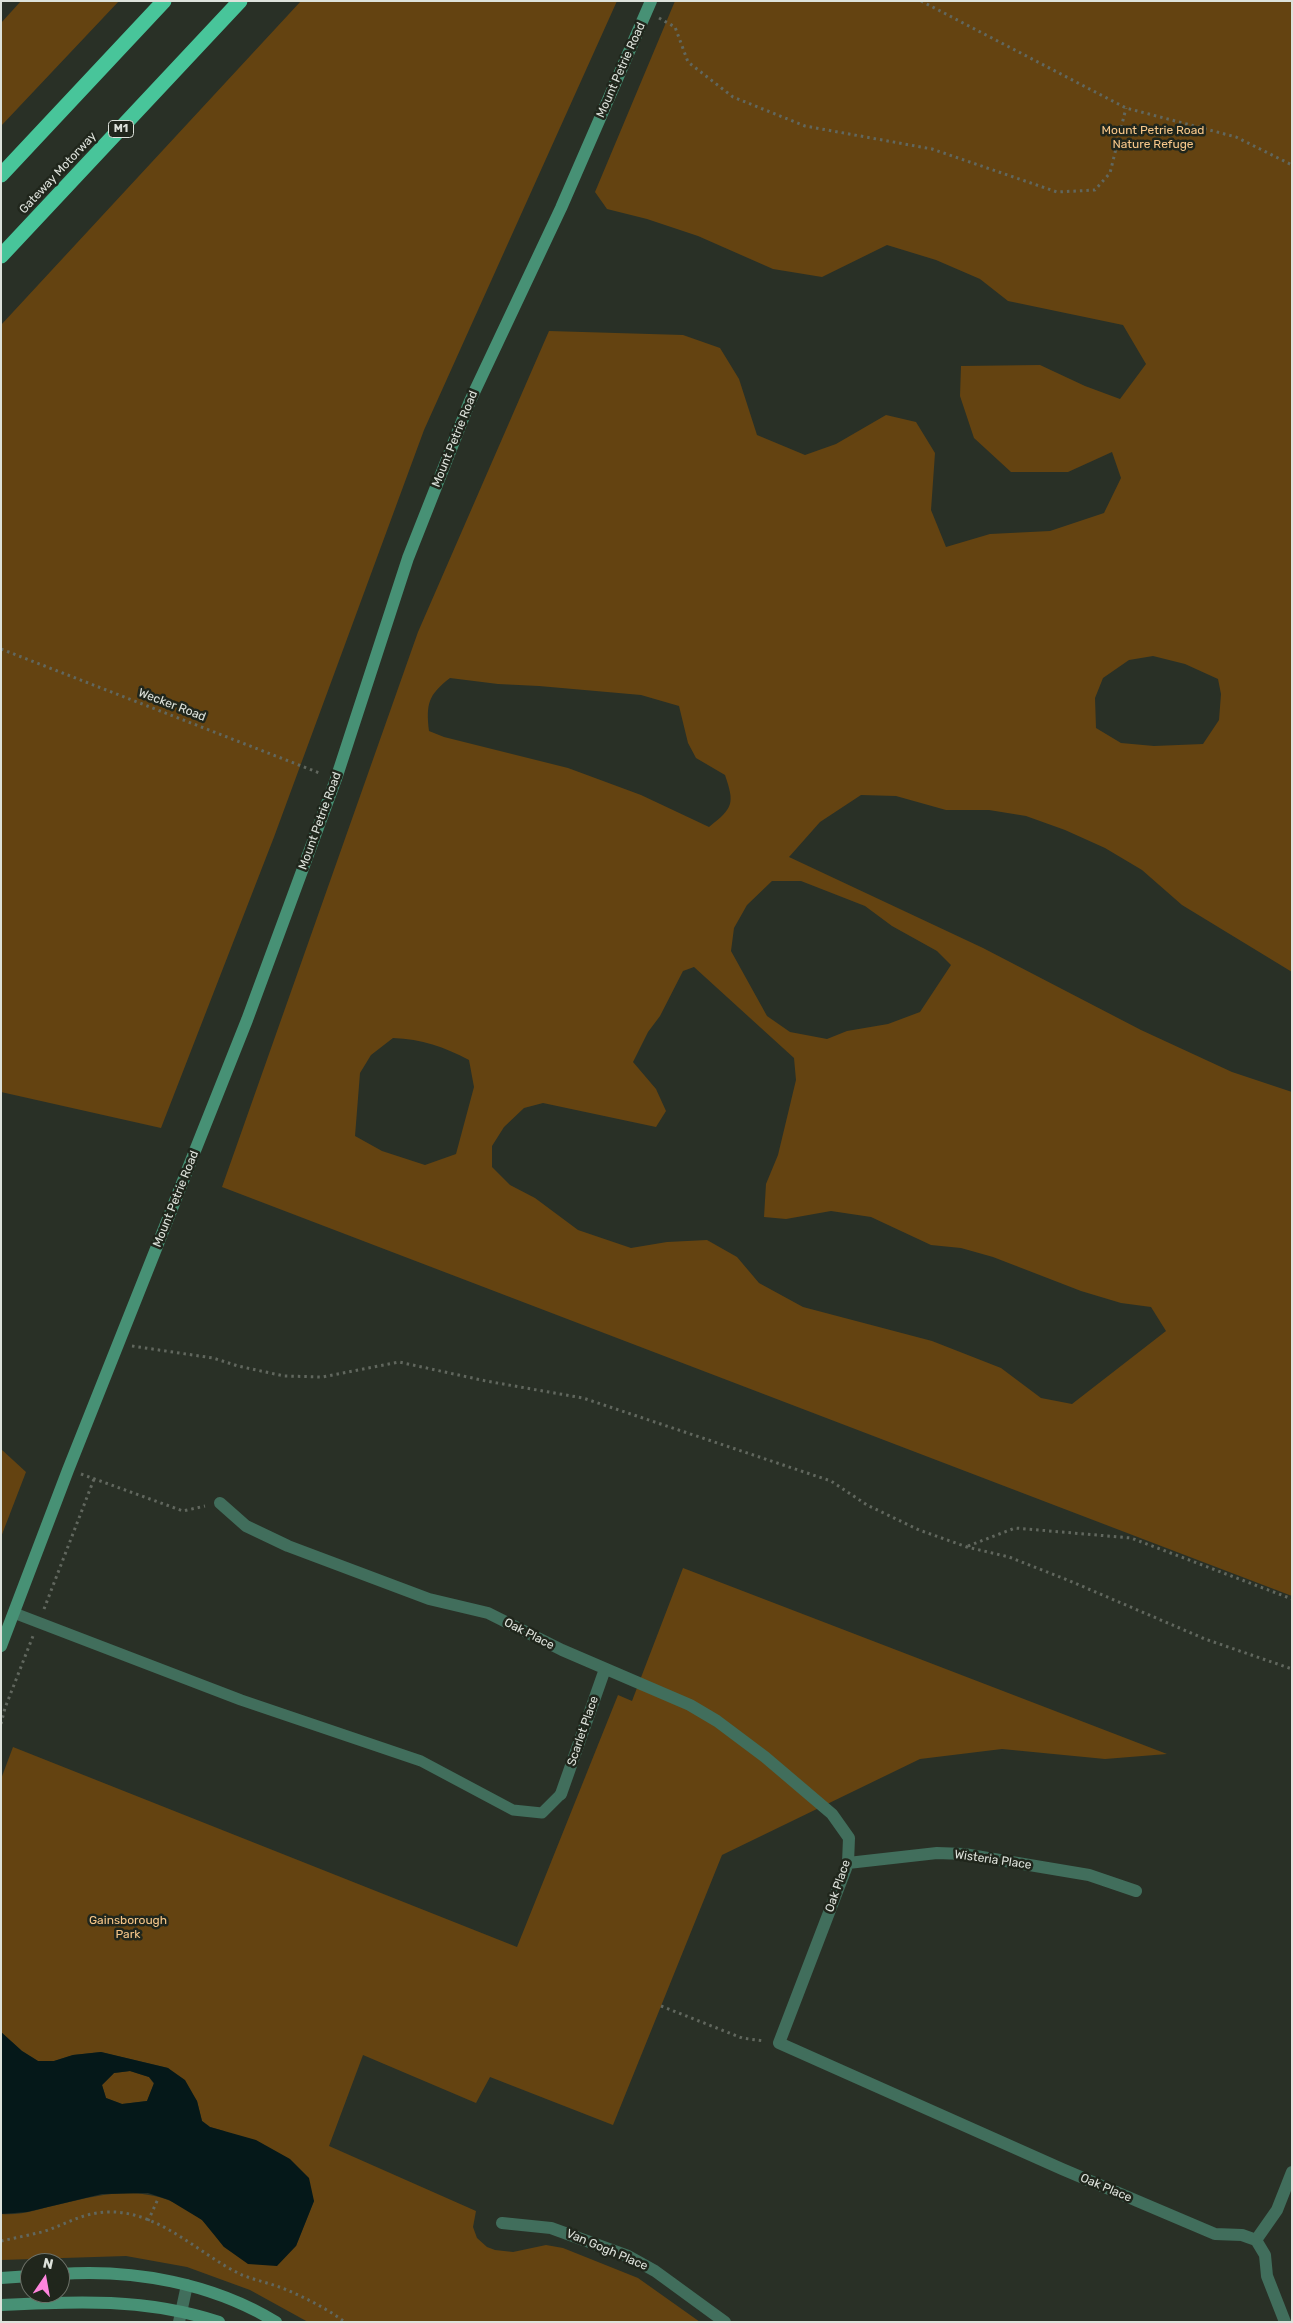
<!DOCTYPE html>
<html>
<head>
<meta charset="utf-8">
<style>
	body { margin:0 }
	#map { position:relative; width:1293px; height:2323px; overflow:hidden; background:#293026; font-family:Rubik,sans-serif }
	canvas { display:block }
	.frame { position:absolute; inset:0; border:2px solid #dde2db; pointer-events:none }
	.north { position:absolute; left:20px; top:2253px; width:50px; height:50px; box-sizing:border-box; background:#20261c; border:1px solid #6c7168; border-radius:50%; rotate:12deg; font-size:14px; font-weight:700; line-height:20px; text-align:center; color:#dde2db }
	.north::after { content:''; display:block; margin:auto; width:18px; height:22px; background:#ff85de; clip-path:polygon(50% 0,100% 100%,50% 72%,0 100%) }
</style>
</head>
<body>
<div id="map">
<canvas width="1293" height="2323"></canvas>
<div class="frame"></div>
<div class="north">N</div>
</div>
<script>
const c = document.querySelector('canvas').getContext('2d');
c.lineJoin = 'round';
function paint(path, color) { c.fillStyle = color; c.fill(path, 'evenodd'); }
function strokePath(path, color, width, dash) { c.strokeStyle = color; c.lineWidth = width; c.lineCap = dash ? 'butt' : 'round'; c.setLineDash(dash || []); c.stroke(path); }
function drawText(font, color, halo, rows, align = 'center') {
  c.font = font + ' Rubik,sans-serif'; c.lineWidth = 5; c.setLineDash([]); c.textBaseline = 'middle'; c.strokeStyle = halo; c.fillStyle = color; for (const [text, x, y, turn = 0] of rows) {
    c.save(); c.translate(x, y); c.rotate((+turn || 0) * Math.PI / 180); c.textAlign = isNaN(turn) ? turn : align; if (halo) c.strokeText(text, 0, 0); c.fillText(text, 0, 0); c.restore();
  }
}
paint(new Path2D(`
	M21 1H119L1 126V23Z
	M301 1H617L424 430 274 837 161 1128 1 1092V325Z
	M675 1H1292V972L1182 905 1142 870 1105 848 1065 830 1026 816 989 810H946L896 796 861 795 820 822 789 857 983 948 1141 1030 1232 1072 1292 1092V1596L222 1187 418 632 549 331 683 335 720 348 739 379 757 435 805 455 836 444 886 415 916 422 935 453 931 510 946 547 990 534 1050 531 1104 513 1121 478 1112 452 1068 472H1011L974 438 960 396 961 366 1040 365 1085 386 1120 399 1146 364 1123 325 1008 301 980 279 936 260 887 245 822 277 773 269 698 236 647 219 607 209 595 192ZM1153 656 1185 664 1218 679 1221 694 1219 720 1203 744 1154 746 1121 743 1096 728 1095 698 1103 678 1129 660ZM450 678 498 684 539 686 641 695 679 706 688 743 696 758 725 775C735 804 733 808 709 827L641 795 568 768 444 737 429 731C426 704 428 695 450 678ZM772 881H801L865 906 892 926 937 951 951 965 920 1012 888 1024 847 1031 827 1039 790 1032 767 1016 731 951 734 928 747 905ZM694 967 794 1058 796 1080 778 1155 766 1184 764 1217 786 1219 831 1211 871 1217 931 1245 961 1248 993 1257 1081 1291 1121 1303 1151 1307 1166 1331 1072 1404 1041 1398 1001 1368 932 1341 803 1307 759 1283 737 1257 707 1240 667 1242 631 1248 578 1230 535 1198 510 1185 492 1167V1146L504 1127 524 1108 543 1103 656 1127 666 1111 656 1089 633 1062 648 1032 660 1016 683 971ZM393 1038C422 1039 444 1047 469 1060L474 1087 456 1154 425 1165 382 1151 355 1136 360 1073 371 1055Z
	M1 1449 26 1472 1 1537Z
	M683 1568 1167 1754 1105 1759 1002 1749 920 1759 722 1855 613 2125 490 2077 476 2103 363 2055 329 2146 476 2211 473 2227 477 2238 487 2247 495 2250 513 2252 546 2245 563 2248 638 2278 700 2322H308L250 2290 187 2267 126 2256 1 2260V2214C22 2216 42 2208 61 2204 111 2191 159 2183 202 2220 210 2227 217 2238 224 2247L296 2246 314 2201 224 2131 210 2127 202 2121 197 2101 168 2068 101 2052 73 2055 54 2061H38L22 2051 1 2032V1779L13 1747 517 1947 618 1695 632 1701Z
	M130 2071 149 2077 154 2084 147 2101 122 2104 106 2098 102 2085 114 2073Z`), '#644311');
paint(new Path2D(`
	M1 2032 22 2051 38 2061H54L73 2055 101 2052 168 2068 185 2080 197 2101 202 2121 210 2127 256 2140 290 2159 309 2178 314 2201 296 2246 277 2266 248 2264 224 2247 202 2220 169 2200 148 2193 102 2194 27 2212 1 2214ZM130 2071 149 2077 154 2083 147 2101 122 2104 106 2098 102 2085 114 2073Z`), '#051819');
strokePath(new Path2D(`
	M921 1 1126 108 1236 137 1292 165
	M659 18 675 27 688 62 733 97 805 126 932 149 1057 192 1095 190 1110 173 1126 108
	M1 649 322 774
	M132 1346 213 1358 238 1366 284 1376 322 1377 399 1362 486 1381 583 1398 831 1481 867 1505 919 1530 967 1547 1009 1557 1070 1581 1205 1639 1292 1669
	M81 1474 183 1511 205 1506
	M968 1546 1015 1528 1131 1538 1292 1599
	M44 1609 94 1479
	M1 1724 5 1708 33 1636
	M661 2006 742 2038 764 2041
	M148 2221 158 2199
	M1 2241C15 2238 29 2235 42 2232 65 2225 81 2213 107 2212 159 2210 198 2254 242 2275 255 2280 269 2283 282 2288 304 2297 326 2308 345 2322`), '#61675e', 3, [2.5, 4]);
strokePath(new Path2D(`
	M14 1613 241 1700 421 1761 513 1810 542 1813 561 1794`), '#416e5c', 11);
strokePath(new Path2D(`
	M220 1503 246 1526 288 1546 429 1599 488 1613 562 1650 690 1705 717 1721 765 1757 832 1814 849 1838 848 1863 779 2043 1062 2169 1215 2234 1242 2235 1256 2240 1265 2255 1267 2276 1285 2322
	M561 1794 605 1669
	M848 1863 937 1853 964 1854 1089 1875 1136 1891
	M502 2223 551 2228 628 2256 655 2271 725 2322
	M1256 2240 1277 2210 1292 2172
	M179 2322 187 2285`), '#416e5c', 12);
strokePath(new Path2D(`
	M1 1646 68 1470 247 1020 336 779 408 558 470 401 561 208 651 1
	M60 2274C134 2269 212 2283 276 2322
	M1 2278 30 2276
	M1 2305C75 2301 147 2298 219 2322`), '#479175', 12);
strokePath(new Path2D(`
	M1 175 164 1
	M1 256 240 1`), '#48c59a', 15);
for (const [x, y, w] of [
	[121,129,25]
]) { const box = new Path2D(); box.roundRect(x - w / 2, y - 8.5, w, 17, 4); c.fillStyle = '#20261c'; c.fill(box); strokePath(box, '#dde2db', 1); }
drawText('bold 11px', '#dde2db', null, [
	["M1",121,129]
]);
drawText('12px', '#dde2db', '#20261c', [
	["Mount Petrie Road",621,70,-66],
	["Gateway Motorway",58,173,-47],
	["Mount Petrie Road",455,439,-68],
	["Wecker Road",172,705,21],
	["Mount Petrie Road",320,821,-70],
	["Mount Petrie Road",176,1199,-68],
	["Oak Place",529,1634,27],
	["Scarlet Place",583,1731,-71],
	["Wisteria Place",993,1860,8],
	["Oak Place",838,1886,-71],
	["Oak Place",1106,2188,23],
	["Van Gogh Place",607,2250,23]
]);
drawText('12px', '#f7c78a', '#20261c', [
	["Mount Petrie Road",1153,131],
	["Nature Refuge",1153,145],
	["Gainsborough",128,1921],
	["Park",128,1935]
]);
</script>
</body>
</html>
